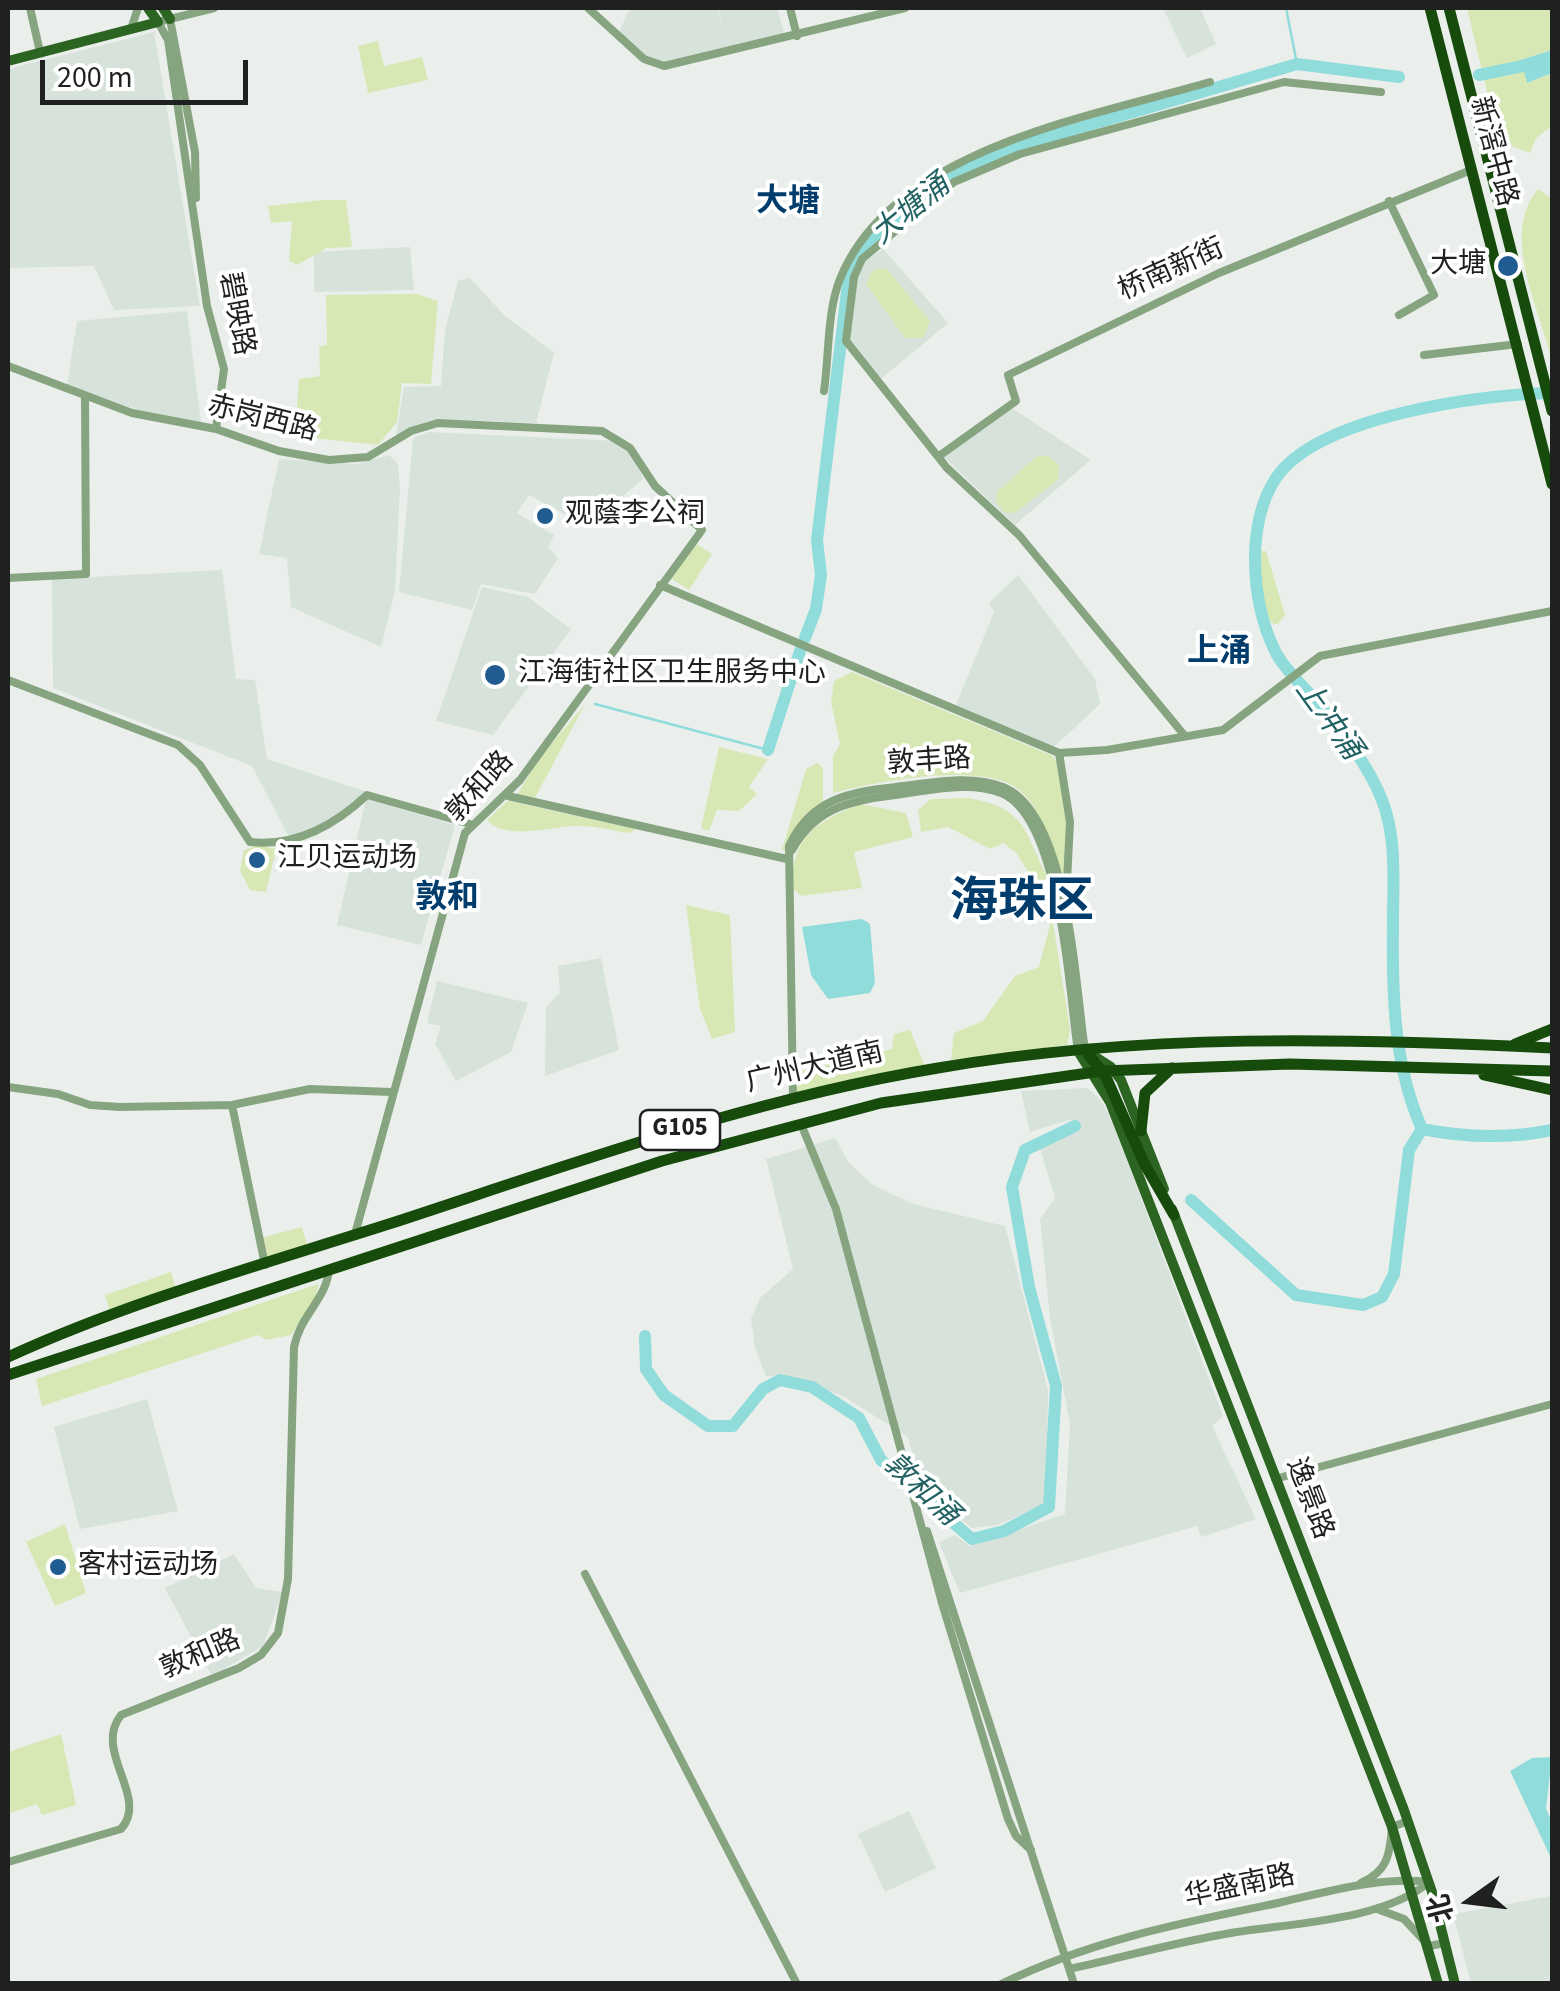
<!DOCTYPE html>
<html>
<head>
<meta charset="utf-8">
<style>
	body { margin:0 }
	#map { position:relative; width:1560px; height:1991px; overflow:hidden; background:#ebefec; font-family:"Source Sans 3","Noto Sans SC",sans-serif }
	canvas { display:block }
	.frame { position:absolute; inset:0; border:10px solid #1f2020; pointer-events:none }
	.north { position:absolute; left:1420px; top:1851px; width:100px; height:100px; -webkit-text-stroke:8px #fff; paint-order:stroke; rotate:256deg; font-size:28px; font-weight:700; line-height:40px; text-align:center; color:#1f2020 }
	.north::after { content:''; display:block; margin:auto; width:35px; height:45px; background:#1f2020; clip-path:polygon(50% 0,100% 100%,50% 72%,0 100%) }
	.scale { position:absolute; left:40px; top:60px; width:208px; height:45px; box-sizing:border-box; border:5px solid #1f2020; border-top:0; padding-left:12px; font-size:30px; line-height:35px; white-space:nowrap; color:#1f2020; -webkit-text-stroke:8px #fff; paint-order:stroke }
</style>
</head>
<body>
<div id="map">
<canvas width="1560" height="1991"></canvas>
<div class="frame"></div>
<div class="north">北</div>
<div class="scale">200 m</div>
</div>
<script>
const c = document.querySelector('canvas').getContext('2d');
c.lineJoin = 'round';
function paint(path, color) { c.fillStyle = color; c.fill(path, 'evenodd'); }
function strokePath(path, color, width, dash) { c.strokeStyle = color; c.lineWidth = width; c.lineCap = dash ? 'butt' : 'round'; c.setLineDash(dash || []); c.stroke(path); }
function drawText(font, color, halo, rows, align = 'center') {
  c.font = font + ' "Source Sans 3","Noto Sans SC",sans-serif'; c.lineWidth = 8; c.setLineDash([]); c.textBaseline = 'middle'; c.strokeStyle = halo; c.fillStyle = color; for (const [text, x, y, turn = 0] of rows) {
    c.save(); c.translate(x, y); c.rotate((+turn || 0) * Math.PI / 180); c.textAlign = isNaN(turn) ? turn : align; if (halo) c.strokeText(text, 0, 0); c.fillText(text, 0, 0); c.restore();
  }
}
paint(new Path2D(`
	M630 8H717L727 44 718 8H777L785 36 653 65 618 34Z
	M1163 8H1200L1216 44 1187 58Z
	M154 32 200 306 114 310 94 266 8 268V69Z
	M410 247 414 290 314 292V252Z
	M883 249 948 323 881 379 847 341 856 278 863 263Z
	M470 278 504 315 554 353 536 423 438 419 396 436 404 387 441 386 445 330 458 281Z
	M187 311 201 422 161 418 67 385 77 321Z
	M1012 408 1091 460 1015 525 943 456Z
	M428 432 619 441 635 459 643 479 586 526 529 495 517 513 554 535 548 547 558 558 535 594 481 584 472 610 399 592 413 438Z
	M389 455 398 464 400 487 395 591 381 647 291 607 287 558 259 554 279 459 358 464Z
	M222 570 236 679 255 680 267 759 367 792 333 822 290 839 252 766 53 688 52 579Z
	M1018 575 1095 679 1100 704 1054 747 956 705 994 612 989 603Z
	M482 587 528 597 571 629 493 735 436 721Z
	M366 799 455 825 421 945 337 925Z
	M601 958 619 1050 545 1076 546 1008 560 992 558 966Z
	M437 981 528 1003 511 1052 456 1081 435 1044 441 1026 427 1023Z
	M1087 1088 1101 1100 1111 1118 1223 1416 1212 1426 1256 1519 1201 1537 1197 1526 960 1593 939 1542 955 1535 970 1546 1065 1514 1070 1424 1050 1318 1040 1219 1055 1198 1039 1145 1077 1131 1072 1119 1030 1132 1021 1091Z
	M835 1138 849 1163 873 1185 913 1204 1005 1226 1048 1390 1046 1505 997 1525 972 1528 922 1489 908 1437 843 1396 790 1377 766 1376 755 1348 751 1319 760 1298 793 1269 766 1159Z
	M147 1399 178 1511 80 1529 54 1427Z
	M234 1554 256 1588 283 1592 263 1646 212 1676 165 1588Z
	M909 1811 936 1868 885 1892 858 1834Z
	M1552 1896V1983H1471L1453 1914Z`), '#d7e2db');
paint(new Path2D(`
	M1467 8H1552V50L1521 60 1528 83 1552 73V126L1536 138 1530 153 1504 143 1497 133Z
	M378 41 384 66 422 57 428 80 368 93 358 46Z
	M1538 189 1552 199V362C1541 310 1499 235 1538 189Z
	M322 200H346L352 247 327 248 297 265 289 261 292 221 271 223 268 206Z
	M880 268 887 269 930 321 923 338H905L866 284 871 272Z
	M417 294 438 301 431 384 402 383 397 422 378 445 295 436 299 379 320 376 319 346 327 345 326 295Z
	M1037 456H1049L1059 465 1058 480 1015 513 1004 512 996 503 997 492Z
	M695 543 712 554 689 590 672 579Z
	M1258 551H1266L1285 615 1278 624H1273L1265 613Z
	M852 672 1053 756C1077 796 1066 859 1064 903 1059 868 1047 812 1018 789 982 761 874 782 833 793V756L840 744 831 702 834 681Z
	M585 704 535 798 517 795 538 760Z
	M719 747 768 759 749 787 757 794 739 811 717 810 709 831 701 828Z
	M817 763 823 768V802L798 823 786 851 782 850 806 769Z
	M968 798C1026 808 1023 829 1048 878L1036 885 1017 854 1004 843 990 849 948 827 921 832 918 810 931 799Z
	M509 800 526 805 636 829 629 833C613 831 597 826 580 826 555 825 505 842 487 820Z
	M860 804 906 813 913 837 854 852 862 888 801 896 792 887C792 836 816 822 860 804Z
	M259 845 276 849 266 892 250 890 240 871 244 850Z
	M686 905 730 915 735 1032 712 1039 700 1009Z
	M1052 917 1070 1029 1067 1045 951 1060 954 1033 983 1021 1015 976 1039 967Z
	M910 1030 925 1066 796 1094 801 1071 892 1049 894 1034Z
	M302 1227 308 1249 267 1261 261 1238Z
	M171 1272 177 1293 111 1315 105 1295Z
	M318 1284 316 1298 291 1335 266 1340 258 1335 42 1406 36 1379Z
	M65 1524 86 1593 55 1606 26 1542Z
	M61 1734 76 1805 42 1815 37 1804 8 1814V1752Z`), '#d7e8b5');
paint(new Path2D(`
	M1552 50V73L1527 83 1521 60Z
	M862 919 870 924 875 983 870 993 828 999 811 975 802 927Z
	M1552 1757 1546 1808 1552 1823V1860L1510 1771 1532 1758Z`), '#8fdcdb');
strokePath(new Path2D(`
	M1286 8 1297 64
	M595 704 768 750`), '#8fdcdb', 2.5);
strokePath(new Path2D(`
	M1479 75 1552 60
	M1552 393C1482 394 1318 416 1276 478 1261 500 1255 531 1255 558 1255 591 1261 623 1276 653 1286 671 1301 684 1315 700 1340 729 1368 764 1382 800 1397 838 1393 882 1393 921 1392 992 1393 1064 1422 1129 1467 1138 1508 1139 1552 1130
	M805 638 816 609 821 575 817 540 848 283C865 226 965 164 1021 145L1297 64 1399 77
	M768 750 800 651
	M1191 1200 1296 1295 1363 1305 1382 1297 1394 1274 1409 1150 1422 1129
	M645 1336 646 1369 664 1395 708 1426H733L763 1389 780 1380 812 1387 859 1418 881 1460 972 1539 1004 1531 1049 1507 1056 1386 1029 1287 1012 1187 1025 1150 1075 1126`), '#8fdcdb', 12);
strokePath(new Path2D(`
	M30 8 40 52
	M214 8 158 22 168 40 207 306 224 369 216 429
	M588 8 644 59 664 66 905 8
	M790 8 797 36
	M170 19 195 152 196 198
	M131 29 138 8
	M1389 201 1434 295 1399 315
	M1424 355 1518 344
	M8 366 132 413 216 429 279 451 329 460 368 457 411 431 438 423 602 431 630 448 655 486 702 530 520 780 465 833 355 1234
	M824 391C829 357 827 311 840 279 892 149 1090 117 1210 82
	M939 456 1016 401 1008 375 1219 273 1471 170
	M8 578 86 574 85 396
	M660 585 1059 753 1107 750 1223 730 1320 656 1552 611
	M8 680 178 745 200 765 250 842C295 847 335 825 367 795L470 824
	M1185 736 1019 535 947 468 846 341 854 277 862 259 954 182 1020 154 1284 82 1381 92
	M1059 753 1070 822 1066 901
	M508 796 787 859
	M792 850C817 805 855 800 902 794 933 790 970 781 1001 793 1061 817 1069 993 1078 1051
	M8 1087 58 1094 90 1105 120 1107 232 1105 310 1089 392 1092
	M793 1098 789 846C811 799 849 792 896 787 930 783 970 774 1003 787 1069 813 1075 987 1085 1050
	M232 1105 265 1265
	M801 1124 836 1209 942 1603 1008 1819 1016 1836 1031 1850
	M1275 1479 1552 1404
	M927 1531 1074 1984
	M585 1574 797 1984
	M8 1862 121 1829C150 1797 92 1751 121 1715L239 1668 261 1655 278 1633 288 1579 294 1347C300 1315 327 1299 329 1269
	M1361 1883C1388 1871 1390 1854 1392 1827L1408 1821
	M1377 1909 1404 1919 1429 1946 1445 1943
	M1069 1969C1119 1958 1170 1944 1220 1935 1281 1923 1381 1923 1429 1882
	M1001 1984C1092 1940 1181 1923 1278 1903 1326 1892 1380 1876 1429 1882`), '#86a480', 8);
strokePath(new Path2D(`
	M163 8 170 19
	M8 61 158 22 148 8
	M1078 1051 1110 1102 1392 1827 1438 1984
	M1086 1051 1111 1067 1121 1080 1164 1189
	M1172 1209 1404 1810 1432 1892 1455 1984`), '#2c6522', 10);
strokePath(new Path2D(`
	M1430 8 1552 484
	M1449 8 1552 411
	M1515 1044 1552 1029
	M1085 1050 1106 1077 1145 1165 1174 1215
	M1484 1075 1552 1090
	M1141 1131 1145 1093 1172 1068
	M8 1357C130 1301 264 1264 392 1223 572 1164 751 1099 938 1068 1141 1033 1348 1038 1552 1048
	M8 1375 662 1161 881 1103 1102 1071 1290 1064 1552 1071`), '#164b0b', 11);
for (const [x, y, r, color] of [
	[1508,266,12,"#205b92"],
	[545,516,10,"#205b92"],
	[495,675,12,"#205b92"],
	[257,860,10,"#205b92"],
	[58,1567,10,"#205b92"]
]) { const dot = new Path2D(); dot.arc(x, y, r, 0, 2 * Math.PI); c.fillStyle = color; c.fill(dot); strokePath(dot, '#fff', 4); }
for (const [x, y, w] of [
	[680,1130,80]
]) { const box = new Path2D(); box.roundRect(x - w / 2, y - 20, w, 40, 8); c.fillStyle = '#fff'; c.fill(box); strokePath(box, '#1f2020', 2.5); }
drawText('bold 25px', '#1f2020', null, [
	["G105",680,1130]
]);
drawText('28px', '#1f2020', '#fff', [
	["新滘中路",1492,152,75],
	["桥南新街",1172,271,-24],
	["碧映路",235,314,79],
	["赤岗西路",262,420,14],
	["敦丰路",929,763,-4],
	["敦和路",481,788,-48],
	["广州大道南",815,1069,-13],
	["逸景路",1308,1499,69],
	["敦和路",201,1656,-23],
	["华盛南路",1240,1888,-12]
]);
drawText('28px', '#1f2020', '#fff', [
	["大塘",1486,266,"right"],
	["观蔭李公祠",565,516],
	["江海街社区卫生服务中心",518,675],
	["江贝运动场",277,860],
	["客村运动场",78,1567]
], 'left');
drawText('italic 30px', '#236262', '#fff', [
	["大塘涌",912,211,-39],
	["上冲涌",1327,721,54],
	["敦和涌",920,1491,43]
]);
drawText('bold 32px', '#003d6d', '#fff', [
	["大塘",788,204],
	["上涌",1219,654],
	["敦和",447,900]
]);
drawText('bold 48px', '#003d6d', '#fff', [
	["海珠区",1022,905]
]);
</script>
</body>
</html>
